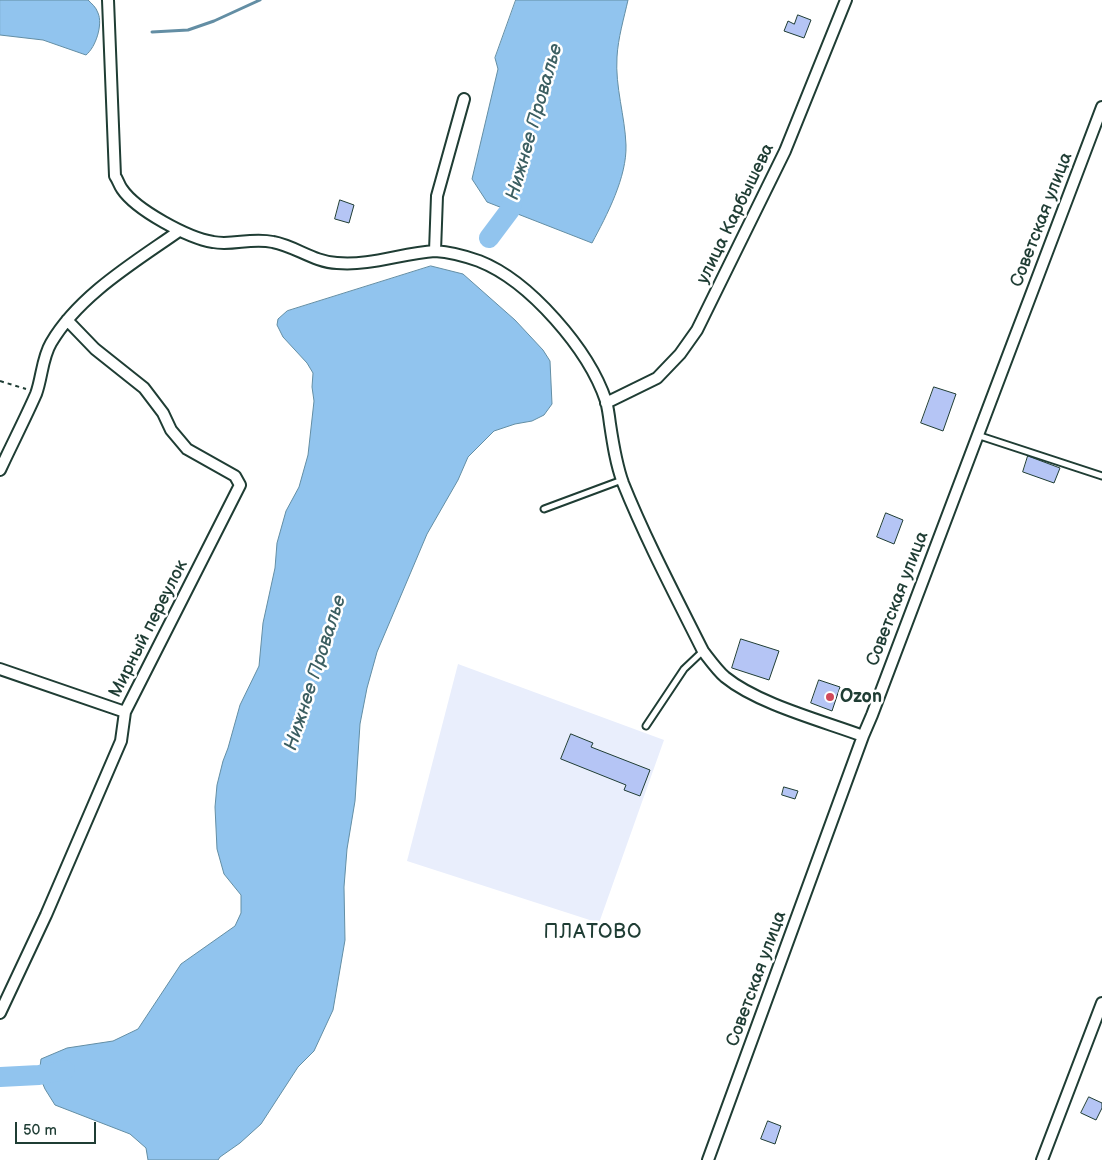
<!DOCTYPE html>
<html>
<head>
<meta charset="utf-8">
<style>
	body { margin:0 }
	#map { position:relative; width:1102px; height:1160px; overflow:hidden; background:#fff; font-family:"Balsamiq Sans",sans-serif }
	canvas { display:block }
	.scale { position:absolute; left:15px; top:1122px; width:81px; height:22px; box-sizing:border-box; border:2px solid #1f3d34; border-top:0; padding-left:6px; font-size:15px; line-height:18px; white-space:nowrap; color:#1f3d34; -webkit-text-stroke:4px #fff; paint-order:stroke }
</style>
</head>
<body>
<div id="map">
<canvas width="1102" height="1160"></canvas>
<div class="scale">50 m</div>
</div>
<script>
const c = document.querySelector('canvas').getContext('2d');
c.lineJoin = 'round';
function paint(path, color) { c.fillStyle = color; c.fill(path, 'evenodd'); }
function strokePath(path, color, width, dash) { c.strokeStyle = color; c.lineWidth = width; c.lineCap = dash ? 'butt' : 'round'; c.setLineDash(dash || []); c.stroke(path); }
function drawText(font, color, halo, rows, align = 'center') {
  c.font = font + ' "Balsamiq Sans",sans-serif'; c.lineWidth = 5; c.setLineDash([]); c.textBaseline = 'middle'; c.strokeStyle = halo; c.fillStyle = color; for (const [text, x, y, turn = 0] of rows) {
    c.save(); c.translate(x, y); c.rotate((+turn || 0) * Math.PI / 180); c.textAlign = isNaN(turn) ? turn : align; if (halo) c.strokeText(text, 0, 0); c.fillText(text, 0, 0); c.restore();
  }
}
paint(new Path2D(`
	M458 664 664 740 599 923 407 861Z`), '#e9eefc');
const water = new Path2D(`
	M0 0H88C92 4 96 7 98 13 103 24 96 47 86 55L43 40 0 35Z
	M516 0H628C624 18 618 38 617 57 615 87 625 116 626 145 627 177 607 215 592 243L487 202 472 179 498 69 495 58Z
	M431 266 463 274 515 320 543 350 550 361 552 404 544 415 532 421 515 424 494 431 468 457 458 480 427 534 377 652 367 688 360 724 355 801 347 849 344 887 345 940 333 1010 314 1051 298 1067 261 1124 240 1143 220 1157 218 1160H148L146 1148 130 1134 55 1105 45 1089 39 1075 41 1059 67 1048 113 1041 138 1029 181 964 235 926 241 913V895L224 874 217 849 215 807 217 785 223 761 228 748 240 705 259 666 263 623 275 568 277 543 286 511 299 487 308 455 314 401 312 387 313 373 307 363 283 337 277 325 278 319 287 311Z`);
paint(water, '#91c4ee');
strokePath(water, '#638ea4', 1);
strokePath(new Path2D(`
	M152 32 188 30 214 21 260 0`), '#638ea4', 3);
strokePath(new Path2D(`
	M489 238 510 210 517 185
	M0 1077 39 1075 65 1070`), '#91c4ee', 20);
const building = new Path2D(`
	M798 15 811 20 804 38 784 31 788 21 794 24Z
	M340 200 354 205 349 223 335 219Z
	M934 387 956 394 943 431 921 423Z
	M1028 456 1060 468 1054 483 1023 472Z
	M886 513 903 520 894 544 877 537Z
	M741 639 779 651 769 680 732 668Z
	M819 680 840 687 832 711 811 703Z
	M571 734 593 743 591 747 650 770 640 796 624 790 626 785 561 759Z
	M784 787 798 791 795 799 782 795Z
	M1089 1097 1102 1103V1108L1096 1120 1081 1113Z
	M768 1121 781 1126 775 1144 761 1139Z`);
paint(building, '#b5c5f5');
strokePath(building, '#1f3d34', 1);
const service = new Path2D(`
	M977 435 1102 476
	M544 509 622 480
	M646 726 684 669 703 651`);
const minor = new Path2D(`
	M108 0 115 176C118 180 119 185 122 189 136 210 188 238 213 242 233 246 251 237 273 242 295 246 314 262 337 263 371 266 402 253 435 251L437 196 464 99
	M435 251C450 252 465 256 479 261 530 281 589 350 606 401 608 408 609 416 610 424 613 444 616 464 623 483 646 540 675 595 703 651 710 660 717 670 725 677 758 704 823 721 863 736
	M606 403 657 378 680 354 697 330 785 151 846 0
	M0 470C12 444 25 419 36 394 42 378 42 358 51 343 79 295 135 262 179 231
	M0 669 125 712
	M0 1013 46 915 121 741 125 712 240 485 235 476 187 449 171 430 163 413 144 388 95 349 67 320
	M708 1160 863 736 872 715 1102 107
	M1042 1160 1102 1003`);
strokePath(service, '#1f3d34', 9);
strokePath(minor, '#1f3d34', 14);
strokePath(new Path2D(`
	M0 381 26 389`), '#1f3d34', 2, [4, 4]);
strokePath(service, '#fff', 5);
strokePath(minor, '#fff', 10);
for (const [x, y, r, color] of [
	[830,697,5,"#d1495b"]
]) { const dot = new Path2D(); dot.arc(x, y, r, 0, 2 * Math.PI); c.fillStyle = color; c.fill(dot); strokePath(dot, '#fff', 2); }
drawText('18px', '#1f3d34', '#fff', [
	["улица Карбышева",736,214,-64],
	["Советская улица",1042,220,-69],
	["Советская улица",898,599,-69],
	["Мирный переулок",149,629,-63],
	["Советская улица",757,979,-70]
]);
drawText('bold 18px', '#1f3d34', '#fff', [
	["Ozon",840,697]
], 'left');
drawText('italic 19px', '#3c5f62', '#fff', [
	["Нижнее Провалье",535,122,-74],
	["Нижнее Провалье",316,673,-72]
]);
c.letterSpacing = '1px';
drawText('20px', '#1f3d34', '#fff', [
	["ПЛАТОВО",593,933]
]);
c.letterSpacing = '0px';
</script>
</body>
</html>
